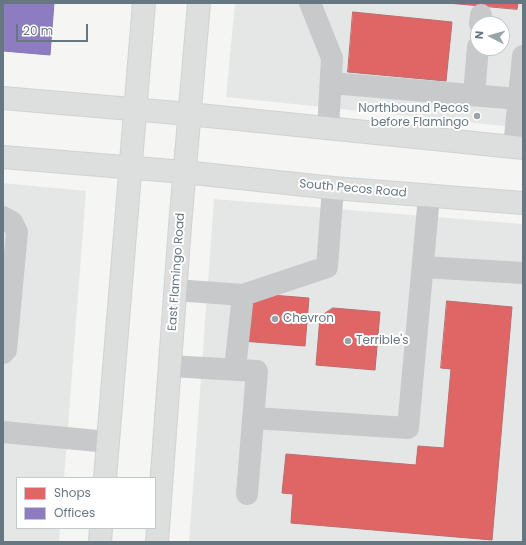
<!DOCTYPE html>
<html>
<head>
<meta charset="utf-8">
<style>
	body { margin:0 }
	#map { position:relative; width:526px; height:545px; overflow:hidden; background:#f5f5f4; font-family:Poppins,sans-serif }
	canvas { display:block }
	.frame { position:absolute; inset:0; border:4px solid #677782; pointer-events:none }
	.legend { position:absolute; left:16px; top:477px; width:140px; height:52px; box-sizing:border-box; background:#fff; border:1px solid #c2c9cd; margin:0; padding:5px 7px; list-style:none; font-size:12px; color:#677782 }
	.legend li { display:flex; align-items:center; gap:8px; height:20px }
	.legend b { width:20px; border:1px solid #c2c9cd }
	.north { position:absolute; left:470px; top:16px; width:40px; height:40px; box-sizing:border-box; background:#fff; border:1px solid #c2c9cd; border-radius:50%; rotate:276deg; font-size:11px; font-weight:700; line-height:16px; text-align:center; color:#677782 }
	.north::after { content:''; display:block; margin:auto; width:14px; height:18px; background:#99a3aa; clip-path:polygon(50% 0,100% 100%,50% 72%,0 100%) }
	.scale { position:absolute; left:16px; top:24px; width:72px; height:18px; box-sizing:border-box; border:2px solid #677782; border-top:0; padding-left:5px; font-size:12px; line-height:14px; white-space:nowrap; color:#677782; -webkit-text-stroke:3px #fff; paint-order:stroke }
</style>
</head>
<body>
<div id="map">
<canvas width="526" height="545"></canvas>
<div class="frame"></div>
<ul class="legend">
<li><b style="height:11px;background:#e06666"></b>Shops</li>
<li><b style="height:11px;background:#8e7cc3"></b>Offices</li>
</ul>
<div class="north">N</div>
<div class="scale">20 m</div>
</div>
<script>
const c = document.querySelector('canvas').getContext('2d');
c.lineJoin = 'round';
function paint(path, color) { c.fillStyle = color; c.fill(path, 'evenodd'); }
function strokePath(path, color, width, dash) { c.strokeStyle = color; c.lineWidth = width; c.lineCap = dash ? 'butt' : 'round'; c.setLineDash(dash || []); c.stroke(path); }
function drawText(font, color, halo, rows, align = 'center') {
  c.font = font + ' Poppins,sans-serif'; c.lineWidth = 4; c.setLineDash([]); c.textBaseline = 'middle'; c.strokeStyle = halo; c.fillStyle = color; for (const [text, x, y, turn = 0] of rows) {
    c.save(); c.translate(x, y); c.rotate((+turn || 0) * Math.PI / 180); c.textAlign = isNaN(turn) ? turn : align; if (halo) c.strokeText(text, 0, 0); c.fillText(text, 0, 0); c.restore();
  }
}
paint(new Path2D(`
	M235 3H523V128L226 97ZM478 24H502V48H478Z
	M3 183 86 191 64 478H17V528H60L59 542H3Z
	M214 199 523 224V542H189Z`), '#e5e7e7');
const shops = new Path2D(`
	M448 3H518L517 9Z
	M353 12 452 22 446 81 348 72Z
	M246 293 309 298 305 346 242 341Z
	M447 301 512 307 492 540 291 523 293 494 282 493 286 454 416 465 418 446 444 448 451 369 441 368Z
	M333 308 380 312 375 370 316 365 320 317Z`);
paint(shops, '#e06666');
strokePath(shops, '#bc6b6e', 1);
const offices = new Path2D(`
	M3 3H54L50 55 3 51Z`);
paint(offices, '#8e7cc3');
strokePath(offices, '#827ab0', 1);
const major = new Path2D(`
	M3 98 189 114 523 148
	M3 157 184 172 333 188 523 203
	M105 478 144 3
	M100 542 101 528
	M157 542 180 226 199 3`);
strokePath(major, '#d1d2d2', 24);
strokePath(new Path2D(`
	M310 3 332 58 328 129
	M480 24 481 15
	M331 83 518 99
	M474 95 478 47
	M514 147 523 56
	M3 217 12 222 17 232 6 350 3 353
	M423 267 523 273
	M175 290 243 295 327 267 333 188
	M170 366 257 371 247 494
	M235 369 243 295
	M254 418 408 428 429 196
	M3 432 108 442`), '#c8c9ca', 22);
strokePath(major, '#dddede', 22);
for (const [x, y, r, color] of [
	[477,116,4,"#99a3aa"],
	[275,319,4,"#99a3aa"],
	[348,341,4,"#99a3aa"]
]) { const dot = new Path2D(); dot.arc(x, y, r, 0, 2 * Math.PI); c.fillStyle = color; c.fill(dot); strokePath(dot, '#fff', 1.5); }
drawText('12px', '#677782', '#fff', [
	["Northbound Pecos",469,109,"right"],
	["before Flamingo",469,123,"right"],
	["Chevron",283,319],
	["Terrible's",356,341]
], 'left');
drawText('12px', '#677782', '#fff', [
	["South Pecos Road",353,189,5],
	["East Flamingo Road",177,272,-86]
]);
</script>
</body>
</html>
